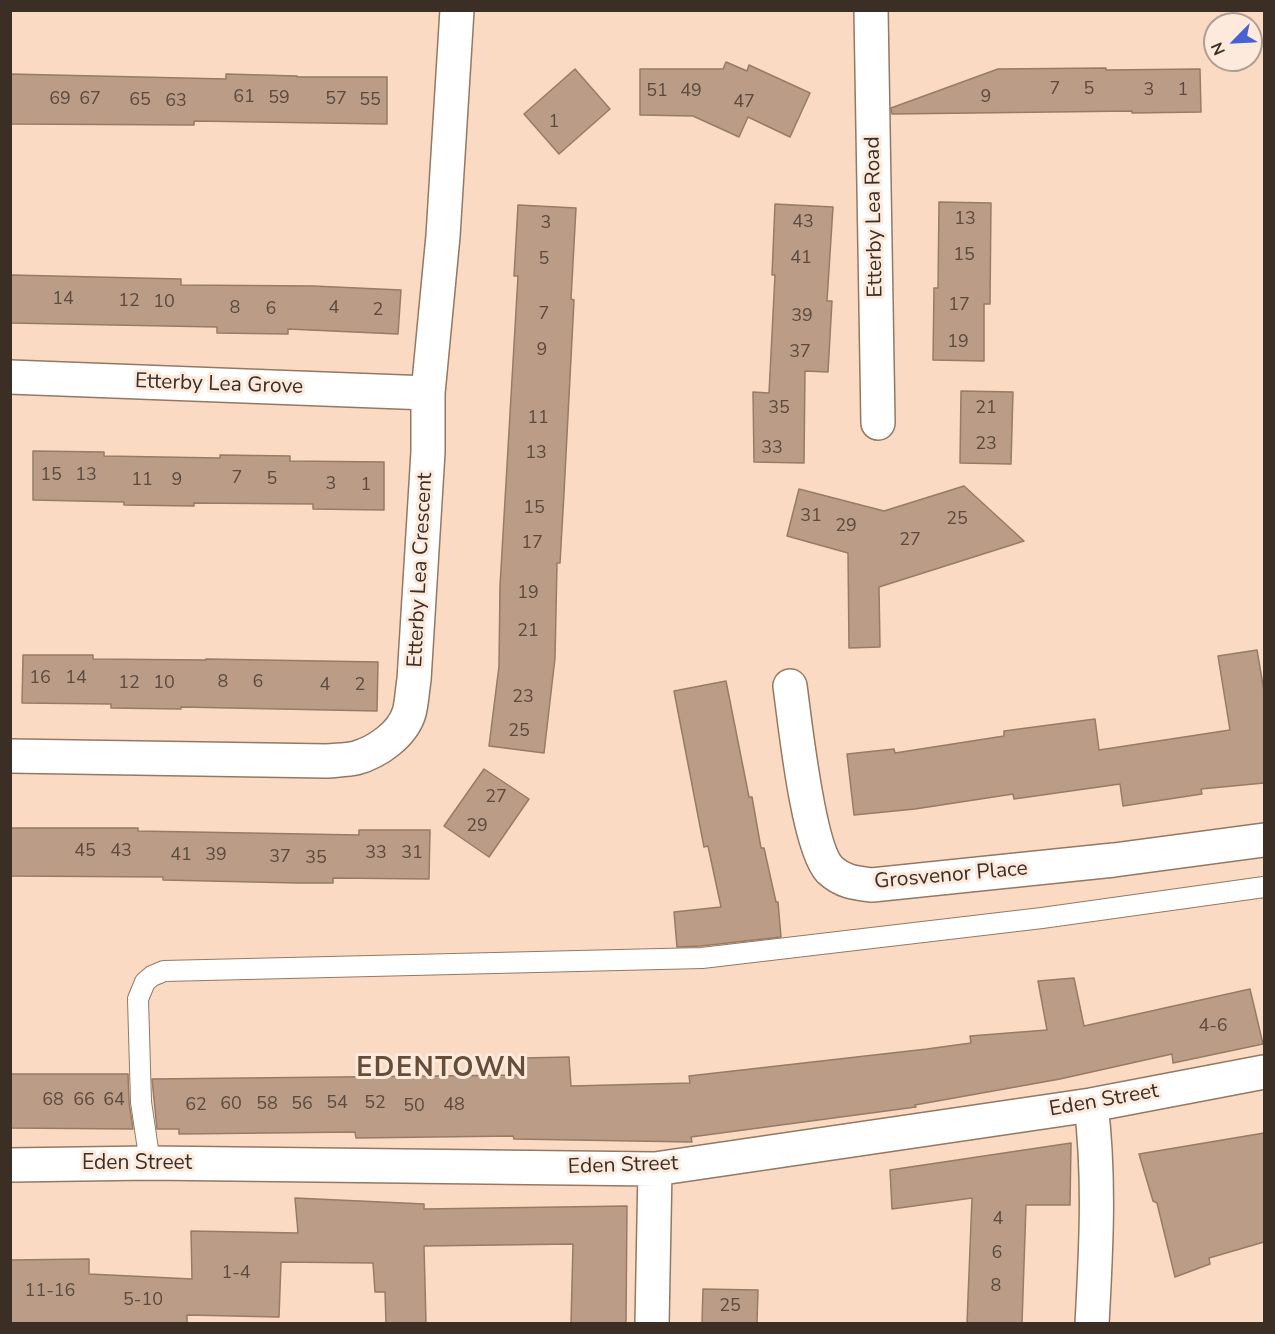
<!DOCTYPE html>
<html>
<head>
<meta charset="utf-8">
<style>
	body { margin:0 }
	#map { position:relative; width:1275px; height:1334px; overflow:hidden; background:#fadac3; font-family:"Nunito Sans",sans-serif }
	canvas { display:block }
	.frame { position:absolute; inset:0; border:12px solid #3b2f25; pointer-events:none }
	.north { position:absolute; left:1203px; top:12px; width:60px; height:60px; box-sizing:border-box; background:#fdeadc; border:2px solid #af9f93; border-radius:50%; rotate:246deg; font-size:16px; font-weight:700; line-height:24px; text-align:center; color:#3b2f25 }
	.north::after { content:''; display:block; margin:auto; width:21px; height:27px; background:#4561d5; clip-path:polygon(50% 0,100% 100%,50% 72%,0 100%) }
</style>
</head>
<body>
<div id="map">
<canvas width="1275" height="1334"></canvas>
<div class="frame"></div>
<div class="north">N</div>
</div>
<script>
const c = document.querySelector('canvas').getContext('2d');
c.lineJoin = 'round';
function paint(path, color) { c.fillStyle = color; c.fill(path, 'evenodd'); }
function strokePath(path, color, width, dash) { c.strokeStyle = color; c.lineWidth = width; c.lineCap = dash ? 'butt' : 'round'; c.setLineDash(dash || []); c.stroke(path); }
function drawText(font, color, halo, rows, align = 'center') {
  c.font = font + ' "Nunito Sans",sans-serif'; c.lineWidth = 6; c.setLineDash([]); c.textBaseline = 'middle'; c.strokeStyle = halo; c.fillStyle = color; for (const [text, x, y, turn = 0] of rows) {
    c.save(); c.translate(x, y); c.rotate((+turn || 0) * Math.PI / 180); c.textAlign = isNaN(turn) ? turn : align; if (halo) c.strokeText(text, 0, 0); c.fillText(text, 0, 0); c.restore();
  }
}
const building = new Path2D(`
	M726 62 747 71 749 65 810 93 790 137 748 117 739 137 693 116 640 115V69H723Z
	M1106 68V70L1200 69 1201 112 1132 113V111L892 114 891 108 998 69Z
	M575 69 610 109 559 154 524 114Z
	M10 74 226 79V74L297 76V77H387V124L194 121V125L10 124Z
	M939 202 991 203 990 304H984V361L933 360 934 288H938Z
	M775 204 833 207 827 301H832L828 372 805 371 804 463 754 462 753 392 769 393 775 275H772Z
	M518 205 576 208 571 299 574 300 564 493 560 563H557L555 658 544 753 489 746 499 666 500 586 518 276H514Z
	M11 275 181 279V285L313 286 401 290 398 334 288 329V334L217 333V327L10 323Z
	M961 391 1013 392 1011 464 960 463Z
	M33 451 104 452V456L220 458V455L290 456V461L384 462V510L313 509V504L194 503V506L124 505V502L33 500Z
	M964 486 1024 541 879 587 880 647 849 648 848 553 787 536 799 489 884 511Z
	M1257 650 1264 691V783L1201 789 1202 794 1123 806 1120 784 1014 799 1013 794 915 809 854 815 847 754 894 749 895 753 1004 736V731L1095 719 1099 750 1230 730 1218 656Z
	M23 655H93V659L206 660V659L378 662 377 711 181 707V709L111 708V704L22 703Z
	M726 681 749 797H752L761 848H764L776 902H778L781 937 701 946 677 947 674 912 721 907 708 846 704 847 674 691Z
	M484 769 529 799 489 857 444 826Z
	M10 828H138V831L359 835V830H430L429 879 333 878V883H298L163 880V877L10 876Z
	M1074 978 1084 1026 1250 989 1263 1044 1173 1063 1172 1054 1060 1079 915 1105 916 1107 691 1137 692 1142 514 1139 513 1136 356 1138 355 1132 179 1134V1129H157L152 1079 526 1075 524 1058 569 1057 571 1086 690 1083 689 1076 927 1049 971 1043 970 1036 1047 1030 1038 981Z
	M10 1074H128L129 1102 133 1129 10 1128Z
	M1264 1133V1242L1209 1258 1210 1264 1175 1277 1157 1203 1153 1201 1139 1154Z
	M1071 1143 1070 1205H1026L1022 1323H967L972 1198 892 1209 890 1170Z
	M295 1198 424 1204V1209L627 1206 626 1323H571L573 1244 424 1246 426 1323H386L385 1292H375L373 1263 281 1262 279 1317 187 1315V1323H10V1260L89 1259V1274L192 1279 191 1231 298 1233Z
	M703 1289 758 1290 757 1323H702Z`);
paint(building, '#bb9d87');
strokePath(building, '#977b65', 1.5);
const service = new Path2D(`
	M150 1163 141 1102 138 999 145 982 152 976 164 971 702 958 1042 918 1264 887`);
const minor = new Path2D(`
	M871 10 878 423
	M10 377 428 393
	M790 686C795 722 808 848 830 870 843 882 855 883 872 885L1114 860 1264 840
	M10 756 327 761C337 760 347 760 356 758 377 752 402 735 409 713 412 703 412 691 414 680L428 452V393L443 236 457 10
	M1091 1105C1100 1177 1096 1251 1092 1324
	M10 1165 150 1163 655 1169 1091 1105 1264 1072
	M652 1324 655 1169`);
strokePath(service, '#947863', 22);
strokePath(minor, '#947863', 36);
strokePath(service, '#fff', 20);
strokePath(minor, '#fff', 33);
drawText('18px', '#5b4a3e', null, [
	["7",1055,90],
	["5",1089,90],
	["3",1149,91],
	["1",1183,91],
	["51",657,92],
	["49",691,92],
	["61",244,98],
	["9",986,98],
	["59",279,99],
	["69",60,100],
	["67",90,100],
	["57",336,100],
	["65",140,101],
	["55",370,101],
	["63",176,102],
	["47",744,103],
	["1",554,123],
	["13",965,220],
	["43",803,223],
	["3",546,224],
	["15",964,256],
	["41",801,259],
	["5",544,260],
	["14",63,300],
	["12",129,302],
	["10",164,303],
	["17",959,306],
	["8",235,309],
	["4",334,309],
	["6",271,310],
	["2",378,311],
	["7",544,315],
	["39",802,317],
	["19",958,343],
	["9",542,351],
	["37",800,353],
	["35",779,409],
	["21",986,409],
	["11",538,419],
	["23",986,445],
	["33",772,449],
	["13",536,454],
	["15",51,476],
	["13",86,476],
	["7",237,479],
	["5",272,480],
	["11",142,481],
	["9",177,481],
	["3",331,485],
	["1",366,486],
	["15",534,509],
	["31",811,517],
	["25",957,520],
	["29",846,527],
	["27",910,541],
	["17",532,544],
	["19",528,594],
	["21",528,632],
	["16",40,679],
	["14",76,679],
	["8",223,683],
	["6",258,683],
	["12",129,684],
	["10",164,684],
	["4",325,686],
	["2",360,686],
	["23",523,698],
	["25",519,732],
	["27",496,798],
	["29",477,827],
	["45",85,852],
	["43",121,852],
	["33",376,854],
	["31",412,854],
	["41",181,856],
	["39",216,856],
	["37",280,858],
	["35",316,859],
	["4-6",1213,1027],
	["68",53,1101],
	["66",84,1101],
	["64",114,1101],
	["54",337,1104],
	["52",375,1104],
	["60",231,1105],
	["58",267,1105],
	["56",302,1105],
	["62",196,1106],
	["48",454,1106],
	["50",414,1107],
	["4",998,1220],
	["6",997,1254],
	["1-4",236,1274],
	["8",996,1287],
	["11-16",50,1292],
	["5-10",143,1301],
	["25",730,1307]
]);
drawText('21px', '#3b2f25', '#fdeadc', [
	["Etterby Lea Road",875,217,-91],
	["Etterby Lea Grove",219,385,2],
	["Etterby Lea Crescent",421,570,-87],
	["Grosvenor Place",951,876,-5],
	["Eden Street",1104,1101,-10],
	["Eden Street",137,1164],
	["Eden Street",623,1166,-2]
]);
c.letterSpacing = '1.5px';
drawText('bold 27px', '#674d38', '#fdeadc', [
	["EDENTOWN",442,1069]
]);
c.letterSpacing = '0px';
</script>
</body>
</html>
